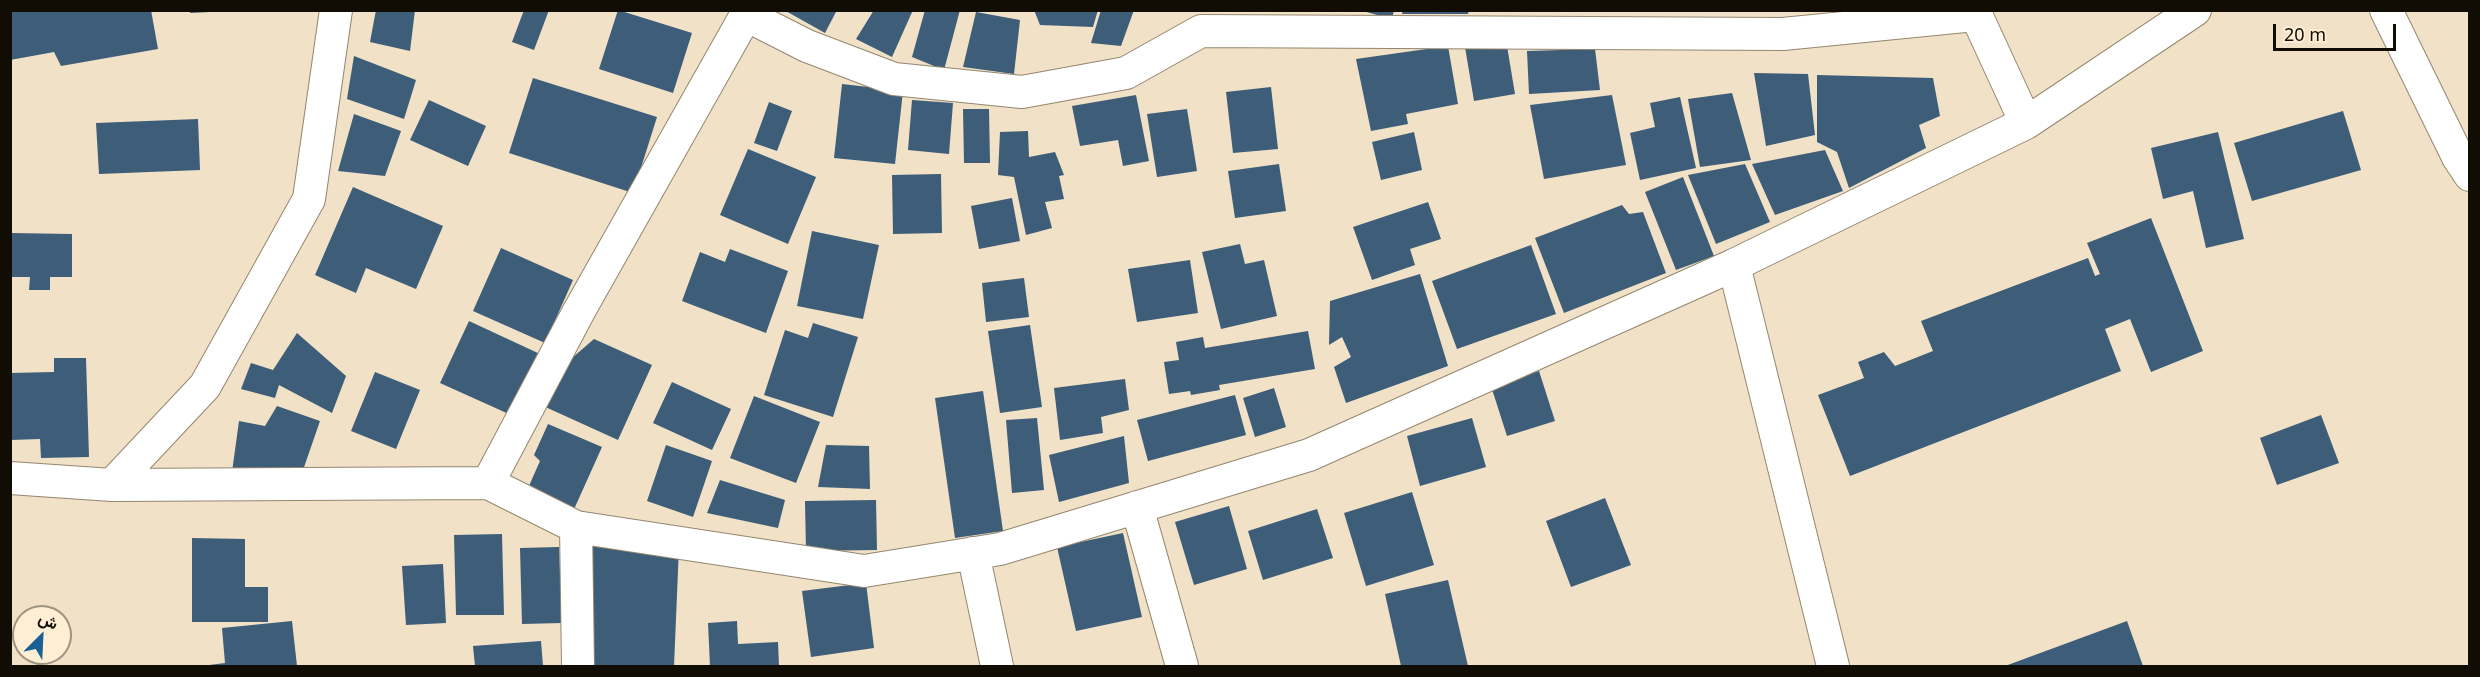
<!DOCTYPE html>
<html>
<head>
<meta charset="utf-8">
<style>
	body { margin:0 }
	#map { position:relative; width:2480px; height:677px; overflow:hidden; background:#f0e1c7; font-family:"Noto Sans",Vazirmatn,sans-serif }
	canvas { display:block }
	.frame { position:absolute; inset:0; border:12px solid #110c04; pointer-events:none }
	.north { position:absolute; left:12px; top:605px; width:60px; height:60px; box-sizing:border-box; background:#fdeed4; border:2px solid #9f9481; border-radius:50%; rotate:24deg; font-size:16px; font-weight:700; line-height:24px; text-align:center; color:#110c04 }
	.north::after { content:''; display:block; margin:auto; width:21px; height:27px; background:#186195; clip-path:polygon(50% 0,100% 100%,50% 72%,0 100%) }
	.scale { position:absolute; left:2273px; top:24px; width:123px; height:27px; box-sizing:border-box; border:3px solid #110c04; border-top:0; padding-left:8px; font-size:18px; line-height:21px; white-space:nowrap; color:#110c04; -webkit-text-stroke:4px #fdeed4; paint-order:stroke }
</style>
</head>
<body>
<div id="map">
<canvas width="2480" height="677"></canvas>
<div class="frame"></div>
<div class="north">ش</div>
<div class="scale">20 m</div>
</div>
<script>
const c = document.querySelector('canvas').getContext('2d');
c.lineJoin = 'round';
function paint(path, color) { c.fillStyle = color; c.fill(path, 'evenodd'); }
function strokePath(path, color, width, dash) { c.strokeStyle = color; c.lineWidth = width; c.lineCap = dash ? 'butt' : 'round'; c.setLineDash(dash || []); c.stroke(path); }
paint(new Path2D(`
	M10 10H151L158 49 61 66 54 52 10 60Z
	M190 10H210V12L190 13Z
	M376 10H415L410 51 370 42Z
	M524 10H549L534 50 512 42Z
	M618 10 692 33 673 93 599 69Z
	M784 10H837L825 33Z
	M874 10H913L892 57 856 39Z
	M925 10H960L944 70 912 57Z
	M1034 10H1098L1093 27 1040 25Z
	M1101 10H1134L1121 46 1091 43Z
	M1359 10H1394L1392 19Z
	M1403 10H1469L1468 14H1402Z
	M976 12 1020 20 1014 74 963 67Z
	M1506 40 1515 94 1474 101 1465 47Z
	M1448 46 1458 104 1406 114 1408 124 1371 131 1356 59Z
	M1595 49 1600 90 1529 94 1527 51Z
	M354 56 416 80 404 119 347 99Z
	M1754 73 1808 74 1815 135 1766 146Z
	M1817 75 1933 78 1940 116 1919 125 1926 148 1849 188 1837 152 1817 142Z
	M533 78 657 117 633 193 509 153Z
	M842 84 903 91 895 164 834 158Z
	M1271 87 1278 149 1233 153 1226 92Z
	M1732 93 1751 160 1700 167 1688 99Z
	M1136 95 1149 161 1123 166 1118 140 1080 146 1072 106Z
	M1612 95 1626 165 1544 179 1530 105Z
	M1680 97 1696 168 1640 180 1630 133 1655 127 1650 103Z
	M429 100 486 126 468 166 410 140Z
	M912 100 953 103 949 154 908 150Z
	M769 102 792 111 777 151 754 143Z
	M963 109H989L990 163H964Z
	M1187 109 1197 171 1157 177 1147 114Z
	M2343 111 2361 170 2252 201 2234 143Z
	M354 114 401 131 385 176 338 171Z
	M198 119 200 170 99 174 96 123Z
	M1028 131 1029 157 1055 152 1064 175 1059 176 1064 199 1045 202 1052 228 1026 235 1014 177 998 175 1000 132Z
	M1414 132 1422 170 1381 180 1372 142Z
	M2218 132 2244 239 2206 248 2193 191 2163 199 2151 148Z
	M748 149 816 177 788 244 720 215Z
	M1825 150 1843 191 1775 215 1752 164Z
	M1279 164 1286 211 1235 218 1228 171Z
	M1745 164 1770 222 1716 244 1688 175Z
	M941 174 942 233 893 234 892 175Z
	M1683 177 1714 256 1676 270 1645 192Z
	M353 187 443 226 416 289 366 268 356 293 315 275Z
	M1012 198 1020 241 979 249 971 206Z
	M1428 202 1441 239 1410 249 1415 265 1372 280 1353 227Z
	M1622 205 1629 214 1643 212 1666 273 1564 313 1535 238Z
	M2151 218 2203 351 2151 372 2130 319 2105 329 2121 371 1850 476 1818 395 1864 378 1858 362 1884 352 1895 366 1933 351 1921 321 2088 258 2095 276 2100 274 2087 243Z
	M812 231 879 245 863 319 797 306Z
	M10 233 72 234V277H50V290H29L30 277H10Z
	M1240 244 1245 264 1264 260 1277 316 1221 329 1202 252Z
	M1531 245 1556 314 1457 349 1432 281Z
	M501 248 573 280 545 343 473 311Z
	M730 249 788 271 766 333 682 301 700 252 725 262Z
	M1190 260 1198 313 1137 322 1128 269Z
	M1420 274 1448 366 1346 403 1334 367 1351 357 1342 337 1329 345 1330 301Z
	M1024 278 1029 317 986 322 982 283Z
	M469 321 540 354 511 415 440 383Z
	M813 323 858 337 833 417 764 395 785 330 808 338Z
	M1030 325 1042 407 1000 413 988 331Z
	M1308 331 1315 369 1219 385 1220 390 1191 395 1190 391 1169 394 1164 362 1179 360 1176 342 1203 337 1205 348Z
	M297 333 346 376 332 413 279 385 275 398 241 389 251 363 273 370Z
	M594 339 652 365 618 440 541 405 557 371Z
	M54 358H86L89 457 41 458 40 439 11 440 10 373 54 372Z
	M1539 371 1555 421 1507 436 1491 386Z
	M375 372 420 390 396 449 351 431Z
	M1125 379 1129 410 1101 417 1103 433 1060 440 1054 388Z
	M672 382 731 409 712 450 653 423Z
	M1274 388 1286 427 1255 437 1243 398Z
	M983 391 1003 531 955 538 935 398Z
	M1235 395 1246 435 1148 461 1137 420Z
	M754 396 820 422 796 483 730 458Z
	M277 406 320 421 302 473 232 472 239 421 265 426Z
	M2321 415 2339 463 2277 485 2260 438Z
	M1037 418 1044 490 1012 493 1006 420Z
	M1472 418 1486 467 1420 486 1407 436Z
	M548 424 602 447 571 516 525 495 540 461 534 455Z
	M1124 436 1129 483 1059 502 1049 455Z
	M666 445 712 461 693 517 647 501Z
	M826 445 869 446 870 489 818 487Z
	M720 480 785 500 778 528 707 513Z
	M1412 492 1434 565 1366 586 1344 513Z
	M1605 498 1631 565 1571 587 1546 521Z
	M876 500 877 550 806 551 805 501Z
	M1229 506 1247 569 1194 585 1175 522Z
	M1317 509 1333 558 1263 580 1248 531Z
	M1123 533 1142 617 1076 631 1057 547Z
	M502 534 504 615H456L454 535Z
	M192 538 245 539V587H268V622H192Z
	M590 543 679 547 674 666H585Z
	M559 547 562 623 522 624 520 548Z
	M443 564 446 623 406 625 402 566Z
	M1448 580 1468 666H1401L1385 594Z
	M866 583 874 648 811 657 802 591Z
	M292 621 297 666H201L225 663 222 628Z
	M737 621 738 644 778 642 779 666H710L708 623Z
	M2127 621 2143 666H2005Z
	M541 641 543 666H475L473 646Z`), '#3d5d78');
const street = new Path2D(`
	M1974 10 2026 123
	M2386 10 2458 157 2470 175
	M1734 265 1833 666
	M10 478 112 485 488 483 576 527 864 571 1000 549 1309 455 1734 265 2026 123 2195 10
	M488 483 579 311 746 15 807 46 894 79 1022 92 1126 73 1201 31 1783 34 1975 15
	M112 485 205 386 309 199 336 10
	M1137 507 1182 666
	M576 527 578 666
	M973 553 997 666`);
strokePath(street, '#94876f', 34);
strokePath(street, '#fff', 32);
</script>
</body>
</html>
